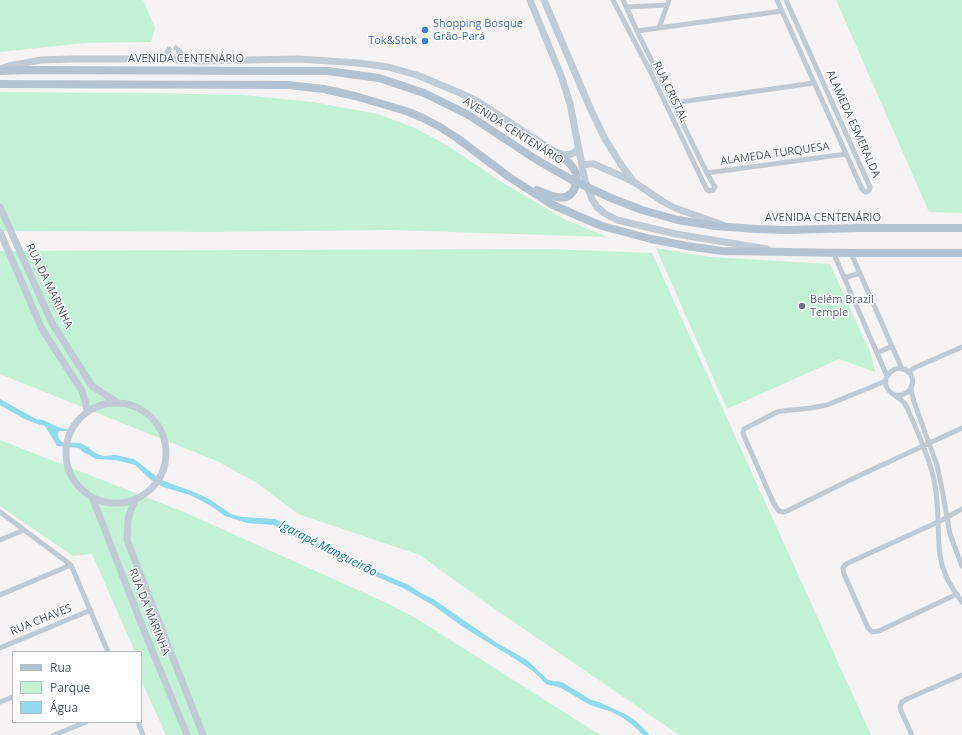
<!DOCTYPE html>
<html>
<head>
<meta charset="utf-8">
<style>
	body { margin:0 }
	#map { position:relative; width:962px; height:735px; overflow:hidden; background:#f5f3f3; font-family:"Open Sans",sans-serif }
	canvas { display:block }
	.legend { position:absolute; left:12px; top:651px; width:130px; height:72px; box-sizing:border-box; background:#fff; border:1px solid #b7bbc0; margin:0; padding:5px 7px; list-style:none; font-size:12px; color:#4a5661 }
	.legend li { display:flex; align-items:center; gap:8px; height:20px }
	.legend b { width:20px; border:1px solid #b7bbc0 }
</style>
</head>
<body>
<div id="map">
<canvas width="962" height="735"></canvas>
<ul class="legend">
<li><b style="height:5px;background:#b3c2d1"></b>Rua</li>
<li><b style="height:11px;background:#c3f1d5"></b>Parque</li>
<li><b style="height:11px;background:#90daee"></b>Água</li>
</ul>
</div>
<script>
const c = document.querySelector('canvas').getContext('2d');
c.lineJoin = 'round';
function paint(path, color) { c.fillStyle = color; c.fill(path, 'evenodd'); }
function strokePath(path, color, width, dash) { c.strokeStyle = color; c.lineWidth = width; c.lineCap = dash ? 'butt' : 'round'; c.setLineDash(dash || []); c.stroke(path); }
function drawText(font, color, halo, rows, align = 'center') {
  c.font = font + ' "Open Sans",sans-serif'; c.lineWidth = 3; c.setLineDash([]); c.textBaseline = 'middle'; c.strokeStyle = halo; c.fillStyle = color; for (const [text, x, y, turn = 0] of rows) {
    c.save(); c.translate(x, y); c.rotate((+turn || 0) * Math.PI / 180); c.textAlign = isNaN(turn) ? turn : align; if (halo) c.strokeText(text, 0, 0); c.fillText(text, 0, 0); c.restore();
  }
}
paint(new Path2D(`
	M0 0H143L155 28 151 42 84 43 0 52Z
	M836 0H962V213L929 212Z
	M0 92 143 93 244 95 313 102 378 114 415 128 450 147 500 181 564 219 607 237 391 230 213 232 0 231Z
	M656 248 710 257 830 264 871 354 875 372 839 359 727 409Z
	M548 249 652 253 871 735H679L486 603 420 555 298 514 257 483 217 461 0 374V251Z
	M0 440 184 512 389 604 419 620 600 735H166L141 680V652H135L92 554 73 556 0 506Z`), '#c3f1d5');
paint(new Path2D(`
	M0 399 36 419 43 420 60 428 66 429H72L66 431H59L58 434 59 439 62 442 80 443 88 447 95 453 103 456 115 455 134 459 161 480 194 492 209 499 231 514 242 517 275 519 284 523 301 535 334 551 339 555 347 559 409 585 421 593 435 600 449 610 497 643 527 660 548 680 562 682 591 700 599 702 627 715 637 722 650 735H643L634 726 623 718 612 712 590 705 561 688 546 684 533 671 509 655 502 651 463 627 434 606 403 588 349 565 323 550 291 535 283 529 273 525 247 523 225 516 214 508 204 502 190 495 163 487 151 480 135 465 115 460 96 459 89 455 83 452 79 448 57 446 45 426C29 423 14 413 0 405Z`), '#90daee');
strokePath(new Path2D(`
	M613 0 651 73 706 188 709 191 713 190 715 187 707 173 637 31 623 0
	M777 0 862 189 865 192C868 192 870 190 870 187L786 0
	M626 7 667 5
	M659 28 669 0
	M637 31 782 11
	M176 48 182 54 189 60
	M159 59 166 54 169 49
	M673 103 814 83
	M707 173 846 154
	M833 252 887 376
	M851 253 902 369
	M844 278 860 273
	M877 353 892 346
	M908 372 914 368 962 347
	M886 381 827 405 811 408 782 411 777 412 744 429 743 433 744 436 774 504 779 511 784 512 787 511 854 478 962 428
	M911 389 914 402 937 465 942 489 950 534 962 566
	M895 395C914 398 919 373 903 369 892 366 882 378 887 388 890 394 900 397 905 404 907 407 909 411 910 415 915 425 919 435 923 446 929 460 934 476 936 492 937 502 938 513 938 523 939 542 938 558 946 576 950 586 956 593 962 602
	M0 512 71 565
	M0 540 24 530
	M71 565 108 652
	M957 594 879 631 872 632 868 628 844 574 843 568 845 565 848 563 938 522 962 509
	M0 595 71 565
	M0 648 91 610
	M0 702 13 697
	M138 722 143 735
	M54 735 86 722
	M912 735 901 711 900 707 902 702 907 699 962 675`), '#c1cad2', 5);
strokePath(new Path2D(`
	M530 0 562 78 570 104 585 181 592 199 597 207 604 213 617 220 676 234 767 249
	M544 0 591 110 605 139 622 166 634 182 662 201 675 208 723 225
	M0 69 9 66 41 60 73 59H158L202 61 299 59 359 63 388 67 417 75 460 93 477 101 555 152C564 155 568 156 576 152L578 147
	M582 165 590 164H594L632 181
	M0 207 52 323 92 386 118 403
	M0 232 42 329 82 391 85 400 87 412
	M66 453a50 50 0 1 1 100 0a50 50 0 1 1-100 0Z
	M92 497 143 628 187 735
	M135 499 128 519 127 540 203 735`), '#c1cbd6', 7);
strokePath(new Path2D(`
	M0 71 27 70 288 71
	M0 84 288 85 324 89 355 96 406 111 423 118 440 127 457 138 509 177 551 204 578 216 602 226 651 239 687 246 722 251 851 253H962
	M537 190C550 196 571 206 576 184 577 179 577 174 574 169 570 162 562 157 555 152
	M678 220 715 226 756 229 787 230 858 228H962`), '#b3c2d1', 8);
strokePath(new Path2D(`
	M288 71H327L379 78 424 93 467 114 537 160 574 181 611 198 642 210 678 220`), '#b3c2d1', 8);
for (const [x, y, r, color] of [
	[425,30,4,"#3f7fe0"],
	[425,41,4,"#3f7fe0"],
	[802,306,4,"#6b7280"]
]) { const dot = new Path2D(); dot.arc(x, y, r, 0, 2 * Math.PI); c.fillStyle = color; c.fill(dot); strokePath(dot, '#fff', 1.5); }
drawText('11px', '#366cbe', '#fff', [
	["Shopping Bosque",433,24],
	["Grão-Pará",433,37],
	["Tok&Stok",417,41,"right"]
], 'left');
drawText('11px', '#4a5661', '#fff', [
	["AVENIDA CENTENÁRIO",186,59],
	["RUA CRISTAL",670,92,64],
	["ALAMEDA ESMERALDA",853,124,66],
	["AVENIDA CENTENÁRIO",513,131,32],
	["ALAMEDA TURQUESA",775,154,-8],
	["AVENIDA CENTENÁRIO",823,218],
	["RUA DA MARINHA",49,286,64],
	["RUA DA MARINHA",149,612,68],
	["RUA CHAVES",41,620,-22]
]);
drawText('11px', '#5b616d', '#fff', [
	["Belém Brazil",810,300],
	["Temple",810,313]
], 'left');
drawText('italic 12px', '#0c7c9b', '#fff', [
	["Igarapé Mangueirão",328,549,27]
]);
</script>
</body>
</html>
